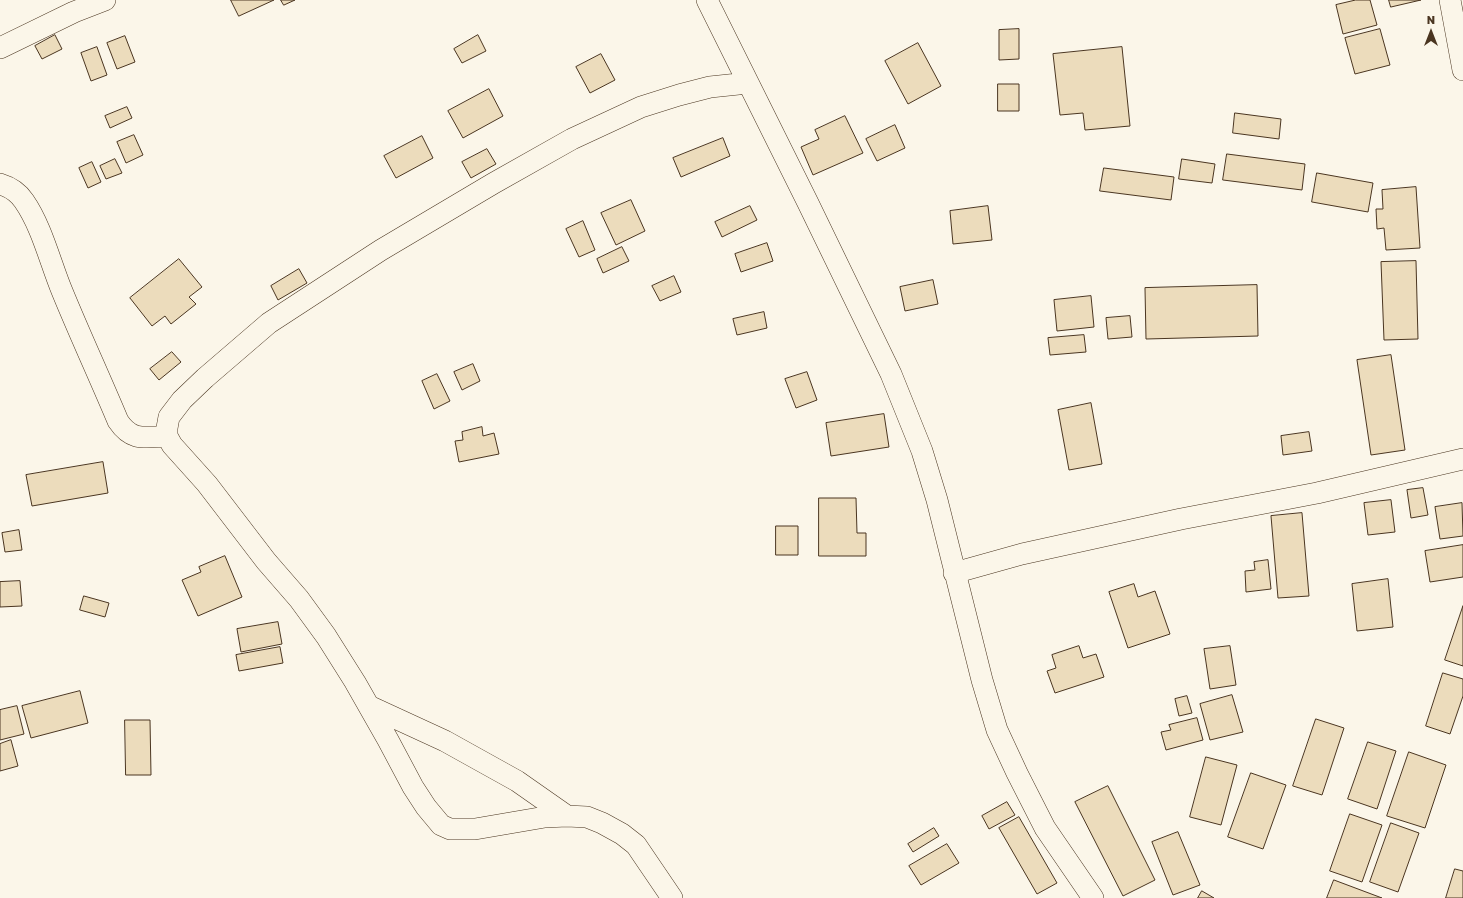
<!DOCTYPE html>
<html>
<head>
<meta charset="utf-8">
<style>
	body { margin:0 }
	#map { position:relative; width:1463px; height:898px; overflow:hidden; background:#fbf6e9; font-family:"Golos Text",sans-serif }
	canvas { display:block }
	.north { position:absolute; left:1411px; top:12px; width:40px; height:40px; -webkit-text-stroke:3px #fbf6e9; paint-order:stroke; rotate:0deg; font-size:11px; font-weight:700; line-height:16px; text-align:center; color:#4a3520 }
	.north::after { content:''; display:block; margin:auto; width:14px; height:18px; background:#4a3520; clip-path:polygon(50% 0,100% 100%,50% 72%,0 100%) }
</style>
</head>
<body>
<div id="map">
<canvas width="1463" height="898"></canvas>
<div class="north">N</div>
</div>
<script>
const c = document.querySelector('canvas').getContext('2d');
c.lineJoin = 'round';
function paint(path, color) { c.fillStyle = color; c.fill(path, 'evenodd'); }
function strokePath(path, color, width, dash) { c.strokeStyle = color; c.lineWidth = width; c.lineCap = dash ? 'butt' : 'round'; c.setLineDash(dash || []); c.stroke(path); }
const building = new Path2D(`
	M231 0H274L239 16Z
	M281 0H295L284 5Z
	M1356 0H1370L1377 25 1343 34 1336 5Z
	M1389 0H1421L1391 7Z
	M1019 29V59L999 60V30Z
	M1380 29 1390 65 1355 74 1345 38Z
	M55 35 62 49 42 59 35 46Z
	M478 35 486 51 462 63 454 49Z
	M125 36 135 62 117 69 107 43Z
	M918 43 941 86 908 104 885 61Z
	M97 47 107 75 91 81 81 53Z
	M1122 47 1130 126 1085 130 1083 113 1060 115 1053 54Z
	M601 54 615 80 590 93 576 67Z
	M998 84H1019V111H998Z
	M489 89 503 116 463 138 448 111Z
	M127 107 132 118 110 128 105 116Z
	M1235 113 1281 119 1279 139 1233 133Z
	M845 116 863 153 813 175 801 147 819 139 815 130Z
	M895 125 905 148 877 161 866 139Z
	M134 135 143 155 126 163 117 142Z
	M422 136 433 158 396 178 384 156Z
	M723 138 730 156 681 177 673 158Z
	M487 149 496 164 471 178 462 162Z
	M1227 154 1305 164 1302 190 1223 180Z
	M115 159 122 173 106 179 100 166Z
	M1182 159 1215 164 1212 183 1179 179Z
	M92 162 101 182 88 188 79 168Z
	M1104 168 1174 177 1171 200 1100 191Z
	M1317 173 1373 183 1368 212 1312 202Z
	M1416 187 1420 248 1386 250 1384 228 1377 229 1376 209H1383L1382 190Z
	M631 200 645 231 616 245 601 213Z
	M750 206 757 220 722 237 715 222Z
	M988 206 992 240 953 244 950 211Z
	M583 221 595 250 579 257 566 229Z
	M767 243 773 261 741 272 735 254Z
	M622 247 629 261 603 273 597 259Z
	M179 259 202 287 189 297 196 304 171 324 165 316 152 326 130 298Z
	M1416 261 1418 339 1384 340 1381 262Z
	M299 269 307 283 278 300 271 286Z
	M674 276 681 292 660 301 652 286Z
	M933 280 938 304 905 311 900 287Z
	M1257 285 1258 336 1146 339 1145 288Z
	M1091 296 1094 327 1057 331 1054 300Z
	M764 312 767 328 737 335 733 319Z
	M1130 316 1132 337 1108 339 1106 318Z
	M1084 335 1086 352 1050 355 1048 338Z
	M172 352 181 362 159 380 150 369Z
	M1391 355 1405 450 1371 455 1357 360Z
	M473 364 480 381 462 390 454 372Z
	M807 372 817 400 796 408 785 379Z
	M437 374 450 401 434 409 422 381Z
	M1091 403 1102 464 1069 470 1058 410Z
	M884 414 889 447 831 456 826 423Z
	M482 427 483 436 494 433 499 454 459 462 455 441 463 440 462 432Z
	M1309 432 1312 451 1283 455 1281 436Z
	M103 462 108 493 32 506 26 475Z
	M1423 488 1428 515 1411 518 1407 490Z
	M819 498H856L857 533H866V556H819Z
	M1391 500 1395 532 1368 535 1364 503Z
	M1462 503 1463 536 1440 539 1435 507Z
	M1302 513 1309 596 1278 598 1271 516Z
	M776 526H798V555H776Z
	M19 530 22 550 5 552 2 533Z
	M1463 545V577L1430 582 1425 551Z
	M225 556 242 597 198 616 182 580 201 572 199 567Z
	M1268 560 1271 589 1246 592 1245 571 1255 570 1254 562Z
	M1388 579 1393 627 1357 631 1352 584Z
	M20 581 22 606 0 607V582Z
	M1134 584 1138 597 1155 591 1170 634 1128 648 1109 592Z
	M84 596 109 603 105 617 80 610Z
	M1463 606V666L1445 660Z
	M278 622 282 644 241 652 237 629Z
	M1079 646 1083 658 1096 654 1104 677 1055 693 1047 671 1056 668 1052 655Z
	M1230 646 1236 685 1210 689 1204 649Z
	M280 647 283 663 239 671 236 655Z
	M1443 673 1463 679V696L1450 734 1426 726Z
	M80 691 88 723 31 738 22 706Z
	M1232 695 1243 732 1210 740 1200 704Z
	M1187 696 1192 713 1179 716 1175 699Z
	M17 706 24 734 0 740V710Z
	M1197 718 1203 740 1166 750 1161 732 1171 730 1169 725Z
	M1316 719 1344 728 1322 795 1293 786Z
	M125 720H150L151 775H126Z
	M11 740 18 766 0 771V744Z
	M1368 742 1396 751 1377 809 1348 799Z
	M1409 752 1446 765 1425 828 1387 816Z
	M1206 757 1237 765 1221 825 1190 817Z
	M1251 773 1286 785 1263 849 1228 837Z
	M1108 786 1155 880 1123 896 1075 802Z
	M1007 802 1015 815 989 829 982 816Z
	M1350 814 1382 825 1362 882 1330 871Z
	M1019 817 1057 883 1037 894 999 828Z
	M1391 823 1419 833 1398 892 1370 882Z
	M934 828 939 836 913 852 908 844Z
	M1178 832 1200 885 1173 895 1152 842Z
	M947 844 959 863 921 885 909 866Z
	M1455 869 1463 871V898H1446Z
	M1334 880 1382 898H1327Z
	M1202 891 1214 898H1198Z`);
paint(building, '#ecdcbc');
strokePath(building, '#4a3520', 1);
const minor = new Path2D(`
	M707 0 808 203 891 374 922 451 937 500 982 680 997 730 1017 773 1045 828 1093 898
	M1450 0 1463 70
	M0 48 74 12 105 0
	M0 184C10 187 18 192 24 201 42 227 50 262 62 291 80 335 100 378 118 421 132 442 145 437 167 436
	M954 573 1022 554 1181 519 1317 493 1463 459
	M369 706 445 741 517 781 567 816
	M672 898 636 845 622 834 602 823 587 817 567 816 545 817 475 829H450L441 825 426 807 413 787 388 740 355 682 326 636 299 599 266 561 207 484 172 445 167 436V428L169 417 182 400 205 378 269 323 381 250 494 183 572 139 641 107 679 95 710 87 748 83`);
strokePath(minor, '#4a3520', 22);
strokePath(minor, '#fbf6e9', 21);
</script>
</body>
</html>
